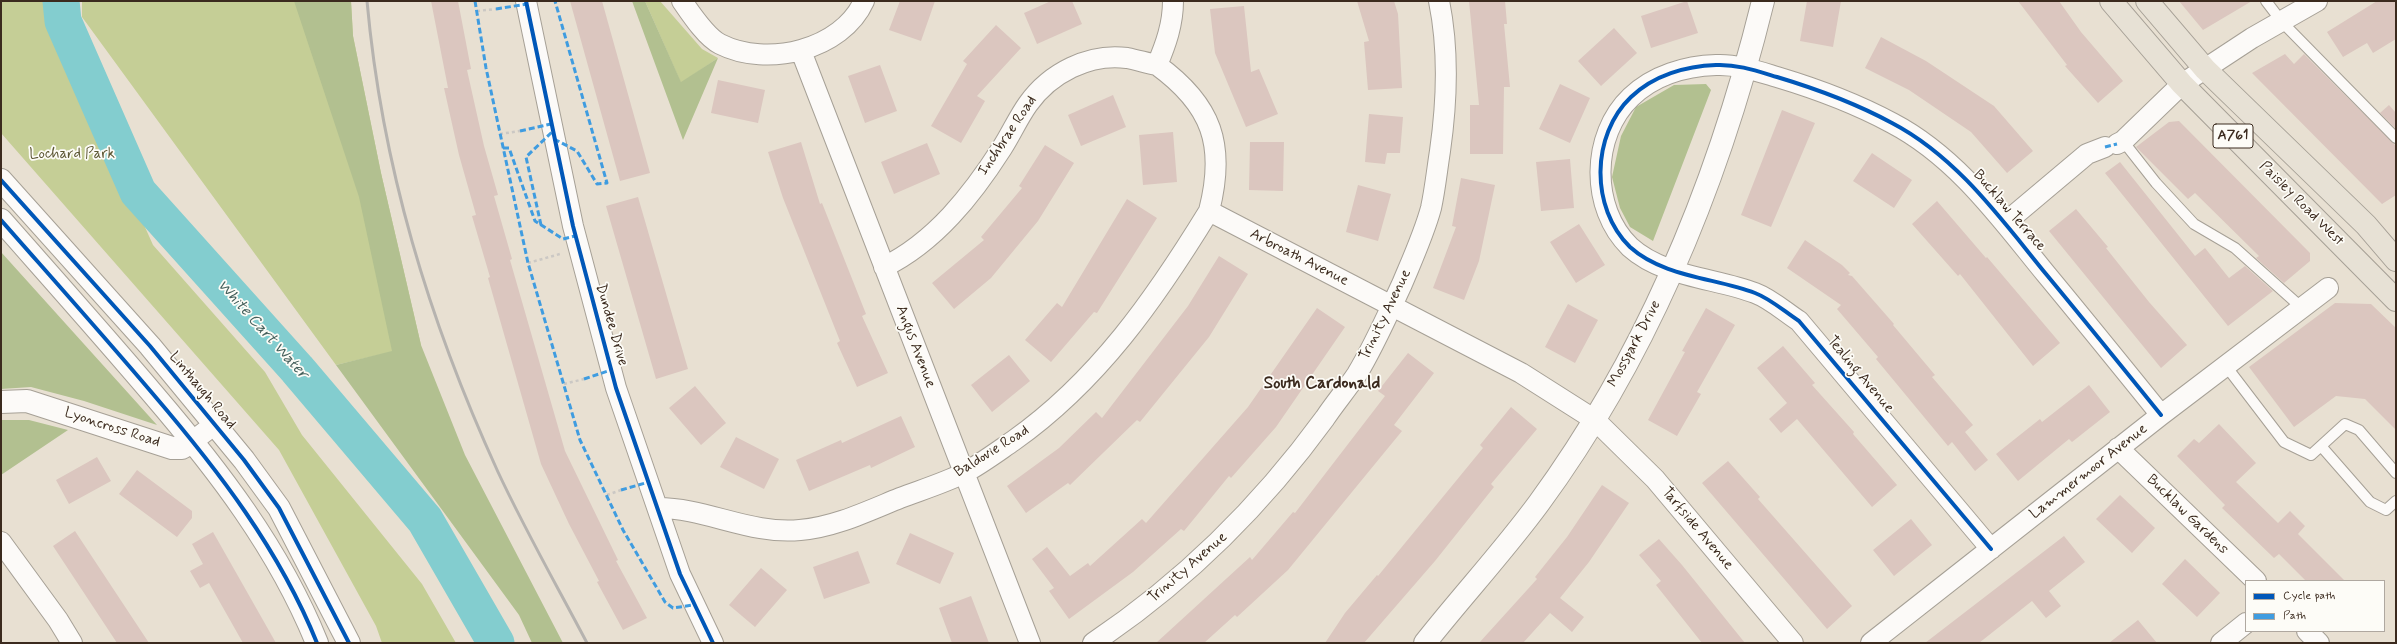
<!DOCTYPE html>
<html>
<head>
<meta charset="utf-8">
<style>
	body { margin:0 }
	#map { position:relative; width:2397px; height:644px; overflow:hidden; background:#e8e0d2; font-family:Mynerve,sans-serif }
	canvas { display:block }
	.frame { position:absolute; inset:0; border:2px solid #3b2a1e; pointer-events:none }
	.legend { position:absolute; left:2245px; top:580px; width:140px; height:52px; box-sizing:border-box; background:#fdfcf7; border:1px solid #afa8a0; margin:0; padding:5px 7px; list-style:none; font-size:12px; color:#3b2a1e }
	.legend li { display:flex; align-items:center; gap:8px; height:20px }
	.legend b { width:20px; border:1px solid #afa8a0 }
</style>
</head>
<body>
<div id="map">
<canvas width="2397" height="644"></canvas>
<div class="frame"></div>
<ul class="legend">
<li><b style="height:5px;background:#0057b8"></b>Cycle path</li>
<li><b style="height:5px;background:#3f9ce0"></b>Path</li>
</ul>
</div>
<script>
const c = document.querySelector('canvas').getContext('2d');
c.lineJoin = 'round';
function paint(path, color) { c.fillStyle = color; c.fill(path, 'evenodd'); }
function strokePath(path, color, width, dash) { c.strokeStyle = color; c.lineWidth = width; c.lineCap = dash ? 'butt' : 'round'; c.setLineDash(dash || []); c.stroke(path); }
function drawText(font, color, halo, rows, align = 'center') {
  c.font = font + ' Mynerve,sans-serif'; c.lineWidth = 3.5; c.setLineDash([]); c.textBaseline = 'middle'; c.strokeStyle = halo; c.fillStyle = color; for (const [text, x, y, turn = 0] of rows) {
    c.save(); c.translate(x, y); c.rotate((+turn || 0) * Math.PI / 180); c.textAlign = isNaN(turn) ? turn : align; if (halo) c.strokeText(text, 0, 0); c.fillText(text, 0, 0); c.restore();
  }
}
paint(new Path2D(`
	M1 1H54L57 30 153 245 265 372 302 435 422 584 456 643H382L376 626 279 450 1 133Z
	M82 1H351L353 36 381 173 421 345 336 365 82 17Z
	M645 1H660L702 49 718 58 681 83Z`), '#c5ce96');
paint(new Path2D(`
	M294 1H351L353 36 381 173 421 345 465 455 563 643H532L519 615 336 365 392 351 359 197Z
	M632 1H645L681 82 718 58 683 140Z
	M1706 84 1711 90 1653 241 1630 227 1620 208 1612 177 1621 136 1636 107 1674 85Z
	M1 252 157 425 84 401 31 387 1 389Z
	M1 420H29L68 430 1 475Z`), '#b2c090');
strokePath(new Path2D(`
	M61 1 63 21 138 192 297 369 425 520 496 643`), '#83cdcf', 37);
paint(new Path2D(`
	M431 1H458L471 69 467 70 484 146 498 195 494 196 512 259 510 260 565 451 618 560 616 561 647 618 623 630 597 582 599 581 569 524 541 464 488 278 490 277 472 216 476 215 459 155 444 88H448Z
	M570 1H602L650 173 620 181Z
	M900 1H935L921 41 889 30Z
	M1051 1H1072L1082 24 1037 44 1024 13Z
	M1357 1H1394L1398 14 1402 88 1368 90 1364 42 1369 41Z
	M1469 1H1505L1507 24H1504L1510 87H1504L1503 154H1470V105H1479Z
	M1687 1 1698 33 1651 48 1641 16Z
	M1807 1H1841L1833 47 1800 41Z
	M2018 1H2059L2081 32 2123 81 2098 103 2065 66 2067 65Z
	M2179 1H2252L2203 30Z
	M2377 1H2396V39L2373 53 2367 43 2343 57 2327 32Z
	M1244 6 1251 72 1259 69 1278 114 1246 127 1215 53 1210 9Z
	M996 25 1021 48 977 96 985 101 961 143 931 126 967 64 963 61Z
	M1614 28 1637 53 1601 86 1578 61Z
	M1881 37 1926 61 1994 106 2033 151 2007 173 1971 132 1909 90 1865 68Z
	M2285 54 2294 64 2304 54 2396 146V195L2382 204 2252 73Z
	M880 65 897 111 865 123 848 76Z
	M718 80 765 90 758 123 711 113Z
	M1560 84 1590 98 1570 143 1539 129Z
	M1113 95 1126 127 1081 146 1068 115Z
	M2389 105 2396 113V129L2380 113Z
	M1782 110 1815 123 1771 227 1741 215Z
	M1369 114 1403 117 1400 153H1387L1385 164 1365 162Z
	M2179 121 2310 253V261L2284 283 2256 258 2259 256 2195 193 2188 199 2136 147 2169 122Z
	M1173 132 1177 182 1143 185 1139 135Z
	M801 142 820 204 822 203 866 314 862 316 888 373 857 387 837 343 840 341 783 198 768 152Z
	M1250 142H1284L1283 191 1249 190Z
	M927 143 940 174 894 194 881 162Z
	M1045 145 1074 163 1038 221 991 278 954 309 932 283 984 240 981 237 1022 188 1019 186Z
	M1872 153 1912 180 1894 208 1853 181Z
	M1570 159 1574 208 1541 211 1536 162Z
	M2120 162 2195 256 2205 248 2229 278 2245 266 2273 291 2228 326 2105 173Z
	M1461 178 1495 185 1479 261 1464 300 1433 288 1456 227 1452 226Z
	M1358 185 1391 194 1378 241 1346 232Z
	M638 197 688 369 656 379 606 206Z
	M1127 199 1157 218 1097 313 1094 312 1051 362 1025 340 1057 303 1062 307Z
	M1937 201 1986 258 1987 257 2060 343 2033 366 1960 274 1958 276 1912 224Z
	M2076 209 2108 247 2106 248 2149 302 2187 345 2161 368 2049 231Z
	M1579 224 1605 265 1576 283 1550 242Z
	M1805 240 1842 265 1850 273 1848 275 1852 276 1894 324 1893 325 1935 375 1932 377 1973 425 1965 432 1988 460 1975 471 1952 442 1948 446 1876 359 1878 357 1837 309 1841 305 1787 268Z
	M1219 256 1248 274 1209 337 1140 422 1137 420 1070 485 1068 483 1026 513 1007 486 1059 448 1096 412 1102 418 1188 306Z
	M2335 303 2371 304 2396 328V430L2365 399 2336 396 2294 427 2249 367Z
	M1568 304 1598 320 1575 363 1545 347Z
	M1317 308 1345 327 1276 427 1231 478 1229 476 1184 531 1181 529 1133 572 1069 619 1049 591 1054 588 1032 559 1047 547 1070 576 1088 563 1090 566 1142 519 1146 523 1248 407Z
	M1706 308 1735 325 1697 392 1701 394 1677 436 1648 420 1685 352 1682 351Z
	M1783 346 1815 383 1812 385 1854 432 1853 434 1897 485 1872 507 1797 419 1781 433 1769 419 1787 403 1757 368Z
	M1408 353 1434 373 1394 425 1402 431 1288 570 1237 617 1235 615 1204 643H1156L1250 557 1252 560 1293 512 1295 513 1385 396 1378 391Z
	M1009 355 1030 381 992 412 971 385Z
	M2089 385 2110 412 2072 442 2069 439 2018 481 1996 454 2040 419 2042 422Z
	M695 386 726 423 701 445 669 408Z
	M1511 407 1537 429 1491 484 1494 487 1435 561 1364 643H1325L1345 613 1377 575 1378 576 1483 448 1480 445Z
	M901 416 915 447 871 468 870 465 809 491 796 460 841 440 842 443Z
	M2219 424 2256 463 2236 482 2278 523 2290 511 2305 526 2298 534 2345 581H2306L2279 554 2274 558 2222 508 2225 505 2177 456 2194 439 2199 443Z
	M736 437 779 459 764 489 720 467Z
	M97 457 111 481 69 504 56 480Z
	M1728 461 1760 497 1758 499 1852 606 1827 629 1702 483Z
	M137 470 192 511V518L177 537 119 494Z
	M1602 485 1629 503 1589 562 1560 598 1584 617 1572 632 1550 613 1523 643H1479L1537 579 1535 577 1567 537Z
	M2120 495 2155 528 2132 553 2096 519Z
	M1911 519 1932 545 1894 576 1873 550Z
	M75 531 149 643H117L53 546Z
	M213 532 276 643H243L209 583 200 588 190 571 203 564 192 544Z
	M910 533 954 553 940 584 896 564Z
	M2064 536 2085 562 2049 591 2061 606 2046 618 2032 601 1979 643H1925Z
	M1659 539 1682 565 1745 643H1702L1656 585 1661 581 1639 555Z
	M858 551 870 583 824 599 813 567Z
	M2185 559 2220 593 2197 617 2162 584Z
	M761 568 787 590 755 627 729 605Z
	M971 596 989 643H952L939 608Z
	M2138 620 2157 643H2109Z`), '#dbc6bf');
const service = new Path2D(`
	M2266 1 2282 22 2396 138
	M2123 141 2156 183 2194 224 2235 248 2302 308
	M2226 366 2284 442 2311 455 2345 424 2359 430 2396 473
	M2321 446 2370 502 2386 510 2396 501`);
const minor = new Path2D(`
	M526 1 573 226 616 388 680 574 713 643
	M682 1C691 14 706 37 720 44 767 68 842 50 864 1
	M1173 1C1173 24 1166 44 1157 65 1212 105 1226 145 1209 211L1521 373 1595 420 1655 479 1793 643
	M801 51 1030 643
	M2117 144 2123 141 2182 84 2252 38 2317 1
	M2005 223 2087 154 2105 147
	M884 267C935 242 972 195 1002 148 1011 134 1018 118 1028 104 1050 73 1089 53 1127 58 1137 60 1147 63 1157 65
	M193 441 215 424
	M2118 448 2256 581
	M658 508C706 508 751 535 800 530 835 527 868 511 900 498 921 490 944 483 964 473 981 464 997 452 1013 441 1098 381 1155 299 1209 211
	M1 542 58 620 72 643
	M1991 549 1799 321C1785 312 1771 299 1755 293 1716 278 1663 277 1630 247 1590 208 1591 135 1631 97 1654 75 1686 66 1716 65 1737 64 1757 71 1777 77 1817 89 1855 103 1892 123 1957 157 2001 219 2046 274 2085 321 2123 368 2161 415
	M2307 631 2319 643
	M1093 643C1184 582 1261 506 1325 418 1335 403 1347 389 1357 374 1374 346 1388 314 1402 284 1412 260 1424 234 1431 208 1435 190 1437 170 1440 151 1447 102 1449 50 1439 1
	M1871 643 2161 415 2328 288
	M2221 643 2246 623`);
const tertiary = new Path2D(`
	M1 180 150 346 244 460 279 508 349 643
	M1 220C52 278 103 335 153 394 218 470 279 549 317 643
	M1 402 27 401 172 448H182L193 441
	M1425 643C1462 596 1503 552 1539 503 1648 354 1719 180 1763 1`);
const primary = new Path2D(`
	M2111 1 2182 84 2396 300
	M2147 1 2205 69 2366 225 2396 260`);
strokePath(service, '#a6a096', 12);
strokePath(minor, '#a6a096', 22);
strokePath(tertiary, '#a6a096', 24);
strokePath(primary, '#a6a096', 24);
strokePath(new Path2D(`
	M477 11 496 9
	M500 134 520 131
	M528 263 560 254
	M564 384 584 379
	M607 495 621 490`), '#cbc8c4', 2.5, [3, 3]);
strokePath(service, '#fcfaf8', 10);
strokePath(minor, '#fcfaf8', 20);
strokePath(tertiary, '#fcfaf8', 22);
strokePath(primary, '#e7e1d5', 22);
strokePath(new Path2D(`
	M367 1C382 167 429 321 498 472 525 530 557 586 587 643`), '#b6b3af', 3);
strokePath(new Path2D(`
	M475 1 486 68 528 263 580 440 623 530 665 602 673 608 693 605
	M496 9 527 4
	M520 131 551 124
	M554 139 577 151 597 184 607 183 555 1
	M2105 147 2117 144
	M503 148H509L535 221 563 239 575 236
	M541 225 526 157 552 132
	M584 379 611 370
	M621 490 649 482`), '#3f9ce0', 3, [6, 3]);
strokePath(new Path2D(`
	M526 1 573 226 616 388 680 574 713 643
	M1 180 150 346 244 460 279 508 349 643
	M1 220C52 278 103 335 153 394 218 470 279 549 317 643
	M1991 549 1799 321C1785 312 1771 299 1755 293 1716 278 1663 277 1630 247 1590 208 1591 135 1631 97 1654 75 1686 66 1716 65 1737 64 1757 71 1777 77 1817 89 1855 103 1892 123 1957 157 2001 219 2046 274 2085 321 2123 368 2161 415`), '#0057b8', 4);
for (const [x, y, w] of [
	[2233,136,40]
]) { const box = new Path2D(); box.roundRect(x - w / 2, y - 12, w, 24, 3); c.fillStyle = '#fdfcf7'; c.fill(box); strokePath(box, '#3b2a1e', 1); }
drawText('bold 14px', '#3b2a1e', null, [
	["A761",2233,136]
]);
drawText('15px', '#3b2a1e', '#fdfcf7', [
	["Inchbrae Road",1008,136,-56],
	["Paisley Road West",2301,204,45],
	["Bucklaw Terrace",2009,211,49],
	["Arbroath Avenue",1299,258,27],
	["Trinity Avenue",1386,315,-64],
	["Dundee Drive",611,325,74],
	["Mosspark Drive",1635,344,-62],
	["Angus Avenue",915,347,69],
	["Tealing Avenue",1860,375,50],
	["Linthaugh Road",202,391,50],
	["Lyoncross Road",112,428,18],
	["Baldovie Road",992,452,-32],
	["Lammermoor Avenue",2089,472,-38],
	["Bucklaw Gardens",2187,515,44],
	["Tarfside Avenue",1697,529,50],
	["Trinity Avenue",1188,568,-41]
]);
drawText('15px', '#5c5733', '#fdfcf7', [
	["Lochard Park",72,155]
]);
drawText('italic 16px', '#45605c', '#fdfcf7', [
	["White Cart Water",262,330,48]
]);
drawText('bold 17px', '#3b2a1e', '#fdfcf7', [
	["South Cardonald",1322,384]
]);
</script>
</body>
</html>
